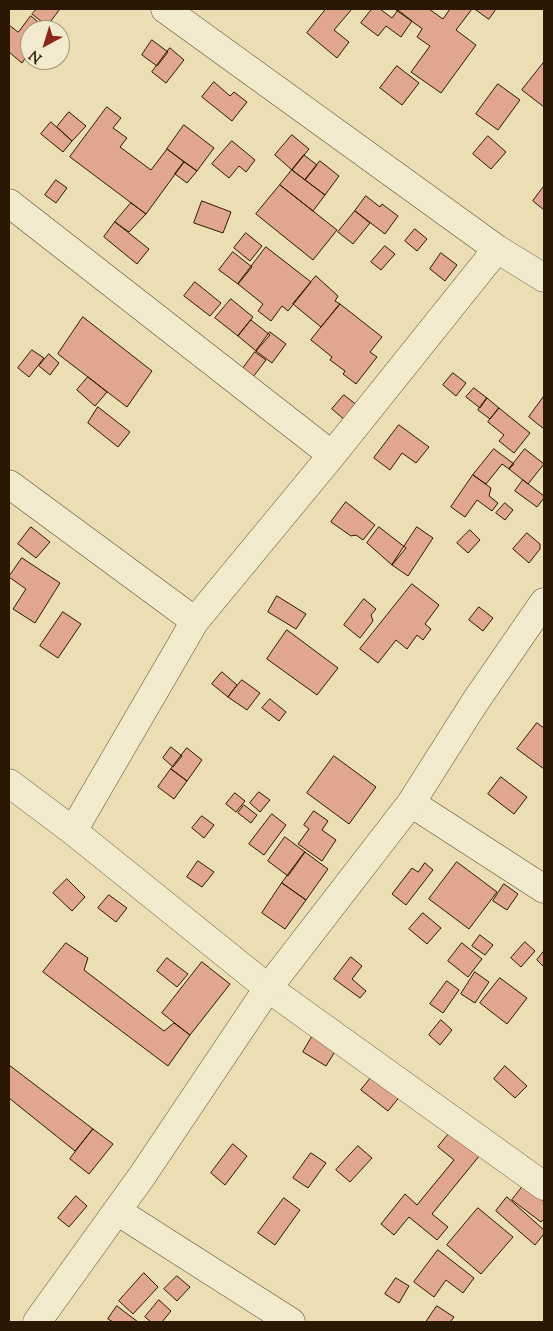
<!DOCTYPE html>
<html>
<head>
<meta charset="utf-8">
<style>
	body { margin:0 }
	#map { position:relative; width:553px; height:1331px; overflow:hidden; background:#ebdeb2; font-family:"Sorts Mill Goudy",serif }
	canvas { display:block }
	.frame { position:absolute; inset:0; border:10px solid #2a1805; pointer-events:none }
	.north { position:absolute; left:20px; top:20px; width:50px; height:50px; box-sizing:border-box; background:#f2eacd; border:1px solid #a2967d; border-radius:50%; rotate:219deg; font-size:14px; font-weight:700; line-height:20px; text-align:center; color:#2a1805 }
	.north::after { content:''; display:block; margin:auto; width:18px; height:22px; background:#8f2418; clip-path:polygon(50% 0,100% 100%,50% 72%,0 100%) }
</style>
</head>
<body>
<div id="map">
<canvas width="553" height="1331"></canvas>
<div class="frame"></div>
<div class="north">N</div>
</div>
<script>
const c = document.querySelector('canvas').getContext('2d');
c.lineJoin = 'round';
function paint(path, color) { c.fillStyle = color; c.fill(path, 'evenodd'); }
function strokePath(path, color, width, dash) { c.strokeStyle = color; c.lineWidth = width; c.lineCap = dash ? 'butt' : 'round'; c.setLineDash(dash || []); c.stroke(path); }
const building = new Path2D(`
	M37 9H60L47 26 32 14Z
	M326 9H352L334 30 349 42 337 58 307 33Z
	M372 9H380L392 18 398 10 412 21 401 37 386 26 378 36 361 23Z
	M395 9H429L443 19 450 9H472L456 30 476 45 441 93 411 72 430 46 417 37 422 29Z
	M475 9H496L489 19Z
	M31 16 45 28 44 30H30V51L22 63 9 52V25L18 32Z
	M152 40 168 52 157 66 142 55Z
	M170 48 184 60 166 83 152 72Z
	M544 62V107L522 90Z
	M397 66 419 83 402 105 380 88Z
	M214 82 230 96 234 92 247 102 232 121 202 97Z
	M498 84 520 100 498 130 476 114Z
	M107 107 121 118 113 128 127 138 120 147 151 170 167 149 184 162 146 214 70 157Z
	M69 112 86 126 72 141 57 127Z
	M51 122 72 141 63 152 41 134Z
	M184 125 214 148 197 171 167 149Z
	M292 135 309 149 292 170 275 155Z
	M488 136 506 152 491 169 473 154Z
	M232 141 255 160 246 172 239 166 229 178 212 164Z
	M304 155 317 165 305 180 292 170Z
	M320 161 339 176 325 195 305 180Z
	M184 162 197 171 187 183 175 174Z
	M292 170 325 195 313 211 280 185Z
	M56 180 67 188 56 203 45 195Z
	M280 185 337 230 313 260 256 214Z
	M544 186V210L533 201Z
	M366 196 380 207 382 204 398 216 385 234 355 211Z
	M202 201 231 212 223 233 194 223Z
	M131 203 146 214 129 232 115 222Z
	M355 211 370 223 353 244 338 232Z
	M115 222 149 249 137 264 104 237Z
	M415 229 427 239 417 251 405 241Z
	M246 233 262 246 250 261 234 248Z
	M385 246 395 254 381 270 371 262Z
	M266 247 311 282 288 311 282 306 271 321 258 311 263 304 238 284Z
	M233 252 252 267 238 284 219 270Z
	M441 253 457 265 445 281 430 269Z
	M316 276 338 296 335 301 340 304 321 327 293 304Z
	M195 282 221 303 210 316 184 296Z
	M231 299 253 317 238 336 215 318Z
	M340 304 382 337 370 352 377 357 356 384 343 374 345 371 330 360 332 357 311 340Z
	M83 317 152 371 127 407 58 354Z
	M251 320 270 335 256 351 238 336Z
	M270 332 286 344 272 363 256 351Z
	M32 350 44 358 29 377 18 368Z
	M255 352 266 360 246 386 235 379Z
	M49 354 59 363 50 375 39 366Z
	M453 373 466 383 456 396 443 385Z
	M88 377 107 392 95 406 77 390Z
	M474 388 487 398 480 408 466 397Z
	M344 395 358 406 346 421 332 409Z
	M544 396V429L529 417Z
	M487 398 499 408 490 419 478 410Z
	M98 407 130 432 118 447 88 423Z
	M499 408 530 433 514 453 499 441 504 435 488 422Z
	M399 425 429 447 416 463 402 453 390 470 374 458Z
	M494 449 514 464 509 469 502 464 486 484 473 475Z
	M525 449 544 464 528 484 509 469Z
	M473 475 491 488 489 496 498 503 492 511 477 500 465 517 451 507Z
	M523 480 544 496V498L537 507 515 491Z
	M346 502 375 525 363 540 356 535 351 536 331 522Z
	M505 503 513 510 505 520 496 513Z
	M31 527 50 542 36 558 18 544Z
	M379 527 406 548 392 565 367 543Z
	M417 527 433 538 408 576 392 565Z
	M470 530 480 540 468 553 457 543Z
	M527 533 540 544V549L529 563 513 549Z
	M22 558 60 583 35 623 13 609 26 589 9 577Z
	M412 584 439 605 425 624 431 629 423 640 417 635 407 649 396 640 378 663 360 649Z
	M277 596 306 614 296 629 268 612Z
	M364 599 376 609 371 615 373 621 360 638 344 625Z
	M479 607 493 618 483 631 469 620Z
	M63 612 81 624 58 658 40 646Z
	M287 630 338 668 317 695 267 659Z
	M222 672 237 685 228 697 212 684Z
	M242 680 260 693 247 710 228 697Z
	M270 699 286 712 279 721 262 708Z
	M537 723 544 728V769L517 749Z
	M171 747 182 756 173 767 163 758Z
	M187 748 202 760 187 781 171 769Z
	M334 756 376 787 349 824 307 793Z
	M171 769 187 781 174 799 158 787Z
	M501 777 527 797 514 814 488 794Z
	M259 792 270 800 260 812 250 803Z
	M235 793 245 801 236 812 226 804Z
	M244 805 257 815 251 823 238 813Z
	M314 811 328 821 322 830 336 840 322 861 298 844 309 829 304 825Z
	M272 814 286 825 264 855 249 844Z
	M202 816 214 825 204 838 192 828Z
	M285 837 305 852 288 876 268 861Z
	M305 852 328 869 306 900 282 883Z
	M198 861 214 872 202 887 187 877Z
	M457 862 497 892 469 929 429 899Z
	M425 863 433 870 406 905 392 894 412 868 418 872Z
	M67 879 85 897 72 911 53 893Z
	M282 883 306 900 285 929 262 913Z
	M504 884 518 894 507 910 493 901Z
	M109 895 127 908 116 922 98 908Z
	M423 913 441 928 427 944 409 929Z
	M480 935 493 945 485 955 472 946Z
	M525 942 535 951 521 967 511 958Z
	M66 943 88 958 84 970 164 1031 174 1023 190 1035 168 1066 43 972Z
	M462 943 482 959 468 977 448 961Z
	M544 951V967L537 960Z
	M351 957 362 966 352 979 366 991 360 998 334 979Z
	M167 958 188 974 177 987 157 971Z
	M202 962 230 984 190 1035 162 1013Z
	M475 972 489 982 475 1003 461 994Z
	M500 978 527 998 507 1024 480 1003Z
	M447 981 459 990 443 1013 430 1004Z
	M441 1020 452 1030 440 1045 429 1035Z
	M313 1035 336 1050 326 1066 303 1052Z
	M9 1065 93 1129 75 1151 9 1098Z
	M505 1066 527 1086 515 1098 494 1079Z
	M374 1074 401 1095 388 1111 361 1090Z
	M93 1129 113 1144 89 1174 70 1159Z
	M451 1131 480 1155 432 1214 448 1227 437 1240 409 1217 394 1235 381 1224 405 1194 417 1205 454 1160 438 1147Z
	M233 1144 247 1156 225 1185 211 1173Z
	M358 1146 372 1158 350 1182 336 1170Z
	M311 1153 326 1163 308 1188 293 1178Z
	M523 1186 544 1201V1219L541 1222 512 1200Z
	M76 1196 87 1206 69 1227 58 1218Z
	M507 1197 544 1230V1234L535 1245 496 1211Z
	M284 1198 300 1210 275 1245 258 1233Z
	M478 1208 513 1237 481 1274 447 1245Z
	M438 1250 474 1278 463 1293 446 1280 434 1297 414 1282Z
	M144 1273 158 1287 133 1314 119 1301Z
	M177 1276 190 1287 177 1301 164 1289Z
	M396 1278 409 1286 399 1303 385 1294Z
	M159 1300 171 1311 162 1322H151L145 1317Z
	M117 1306 138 1322H113L108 1319Z
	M437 1306 454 1317 450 1322H426Z`);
paint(building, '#e1a68e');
strokePath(building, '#2a1805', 1);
const minor = new Path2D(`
	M165 9 497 249 544 278
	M9 203 332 455
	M9 484 195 621
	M9 783 73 831 268 988 544 1186
	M411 803 544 889
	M73 831 195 621 332 455 497 249
	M117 1211 291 1322`);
const tertiary = new Path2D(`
	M37 1322 142 1176 268 988 411 803 475 702 544 602`);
strokePath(minor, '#5a4a30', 29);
strokePath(tertiary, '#5a4a30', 29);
strokePath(minor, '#f2eacd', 28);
strokePath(tertiary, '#f2eacd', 28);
</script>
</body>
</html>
